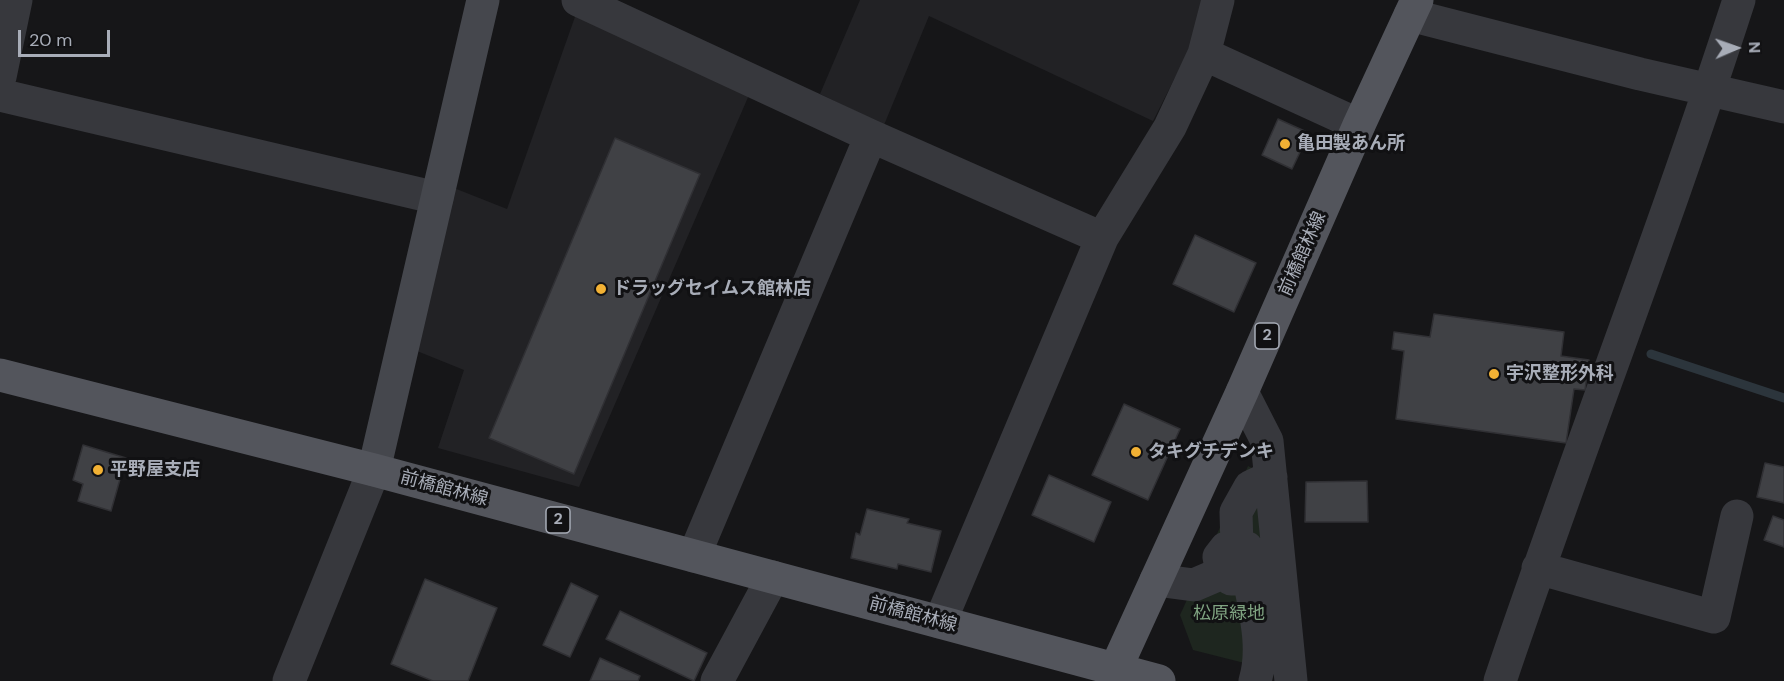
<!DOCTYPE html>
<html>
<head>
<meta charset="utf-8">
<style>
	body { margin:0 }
	#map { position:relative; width:1784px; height:681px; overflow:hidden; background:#161618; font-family:"DM Sans",sans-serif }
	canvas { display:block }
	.north { position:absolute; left:1706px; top:18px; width:60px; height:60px; -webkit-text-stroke:4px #111113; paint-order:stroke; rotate:88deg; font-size:16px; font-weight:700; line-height:24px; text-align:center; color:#a8adb8 }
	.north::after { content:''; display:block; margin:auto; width:21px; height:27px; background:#a8adb8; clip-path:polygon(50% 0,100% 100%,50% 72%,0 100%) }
	.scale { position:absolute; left:18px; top:30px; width:92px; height:27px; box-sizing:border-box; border:3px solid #a8adb8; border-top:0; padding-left:8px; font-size:18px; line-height:21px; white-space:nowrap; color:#a8adb8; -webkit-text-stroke:4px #111113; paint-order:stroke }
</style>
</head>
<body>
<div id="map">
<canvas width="1784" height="681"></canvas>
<div class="north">N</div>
<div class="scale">20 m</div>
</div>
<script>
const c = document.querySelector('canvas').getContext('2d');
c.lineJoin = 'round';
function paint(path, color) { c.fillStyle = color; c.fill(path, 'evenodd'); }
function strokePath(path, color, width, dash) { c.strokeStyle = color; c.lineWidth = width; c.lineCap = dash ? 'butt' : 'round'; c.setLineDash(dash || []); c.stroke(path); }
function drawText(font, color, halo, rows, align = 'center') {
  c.font = font + ' "DM Sans","Noto Sans JP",sans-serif'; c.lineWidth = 6; c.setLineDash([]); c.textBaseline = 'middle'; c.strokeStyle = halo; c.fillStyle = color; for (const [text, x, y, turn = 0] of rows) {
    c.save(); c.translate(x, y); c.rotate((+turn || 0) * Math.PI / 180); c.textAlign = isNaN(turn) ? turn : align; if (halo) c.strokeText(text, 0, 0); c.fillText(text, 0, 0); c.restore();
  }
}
paint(new Path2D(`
	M860 0H1202L1189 50 1153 121 929 16 884 125 820 94Z
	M576 14 749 95 579 487 438 448 464 370 417 351 454 188 507 209Z`), '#222225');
paint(new Path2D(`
	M1248 466 1262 473 1280 672 1193 650 1180 615Z`), '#1e261f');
strokePath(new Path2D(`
	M1651 354 1784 398`), '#2c353c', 9);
const building = new Path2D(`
	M1278 119 1309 133 1292 169 1262 155Z
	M615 138 700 174 574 474 489 438Z
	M1195 235 1256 263 1234 312 1173 284Z
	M1434 314 1564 332 1561 356 1589 360 1585 390 1574 389 1566 443 1396 419 1404 351 1392 349 1394 332 1430 337Z
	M1124 404 1180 429 1148 500 1092 475Z
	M83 445 126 458 111 511 78 501 83 484 73 480Z
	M1765 463 1784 467V503L1757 497Z
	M1049 475 1111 502 1094 542 1032 515Z
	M1367 481 1368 522H1305L1306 482Z
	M867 509 909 519 907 523 941 531 931 572 898 564 897 569 851 558 856 533 860 535Z
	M1773 516 1784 520V547L1764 540Z
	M425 579 497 608 468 681H433L391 664Z
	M571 583 598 596 570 657 543 645Z
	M620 611 707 653 694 681 606 639Z
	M600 658 640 676 638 681H590Z`);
paint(building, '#404145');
strokePath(building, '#303034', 1.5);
strokePath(new Path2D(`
	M578 0 871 136 1102 238
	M1410 15 1640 74 1784 107
	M1204 54 1359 125
	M0 77 16 0
	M0 95 437 198
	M1242 392 1267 441 1291 681
	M1237 547 1226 548 1219 557 1222 573 1231 579 1249 578 1255 562 1247 548 1237 547 1236 512 1250 487 1271 477
	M694 556 871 136
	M1538 568 1714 617 1737 516
	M1249 578C1255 612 1265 648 1255 681
	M1156 580 1194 585 1222 573
	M940 622 1102 238 1170 127 1204 54 1218 0
	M289 681 374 470
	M717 681 773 577
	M1500 681C1577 453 1665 229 1739 0`), '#37383d', 33);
strokePath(new Path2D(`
	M374 470 483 0`), '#45474d', 33);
strokePath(new Path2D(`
	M0 375 374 470 1159 681
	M1115 670 1242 392 1359 125 1417 0`), '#53555c', 33);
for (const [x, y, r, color] of [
	[1285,144,6,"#f2b134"],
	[601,289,6,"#f2b134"],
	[1494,374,6,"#f2b134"],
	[1136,452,6,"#f2b134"],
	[98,470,6,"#f2b134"]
]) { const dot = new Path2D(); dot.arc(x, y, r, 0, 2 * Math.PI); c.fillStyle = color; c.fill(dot); strokePath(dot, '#111113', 2); }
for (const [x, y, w] of [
	[1267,336,24],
	[558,520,24]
]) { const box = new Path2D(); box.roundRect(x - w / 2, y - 13, w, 26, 4.5); c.fillStyle = '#111113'; c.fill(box); strokePath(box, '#a8adb8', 1.5); }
drawText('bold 16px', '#a8adb8', null, [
	["2",1267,336],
	["2",558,520]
]);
drawText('bold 18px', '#a8adb8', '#111113', [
	["亀田製あん所",1297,144],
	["ドラッグセイムス館林店",613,289],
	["宇沢整形外科",1506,374],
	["タキグチデンキ",1148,452],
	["平野屋支店",110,470]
], 'left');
drawText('18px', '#a8adb8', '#111113', [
	["前橋館林線",1303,254,-66],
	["前橋館林線",444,489,15],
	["前橋館林線",913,615,15]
]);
drawText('18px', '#7fa381', '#111113', [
	["松原緑地",1229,614]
]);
</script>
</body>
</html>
